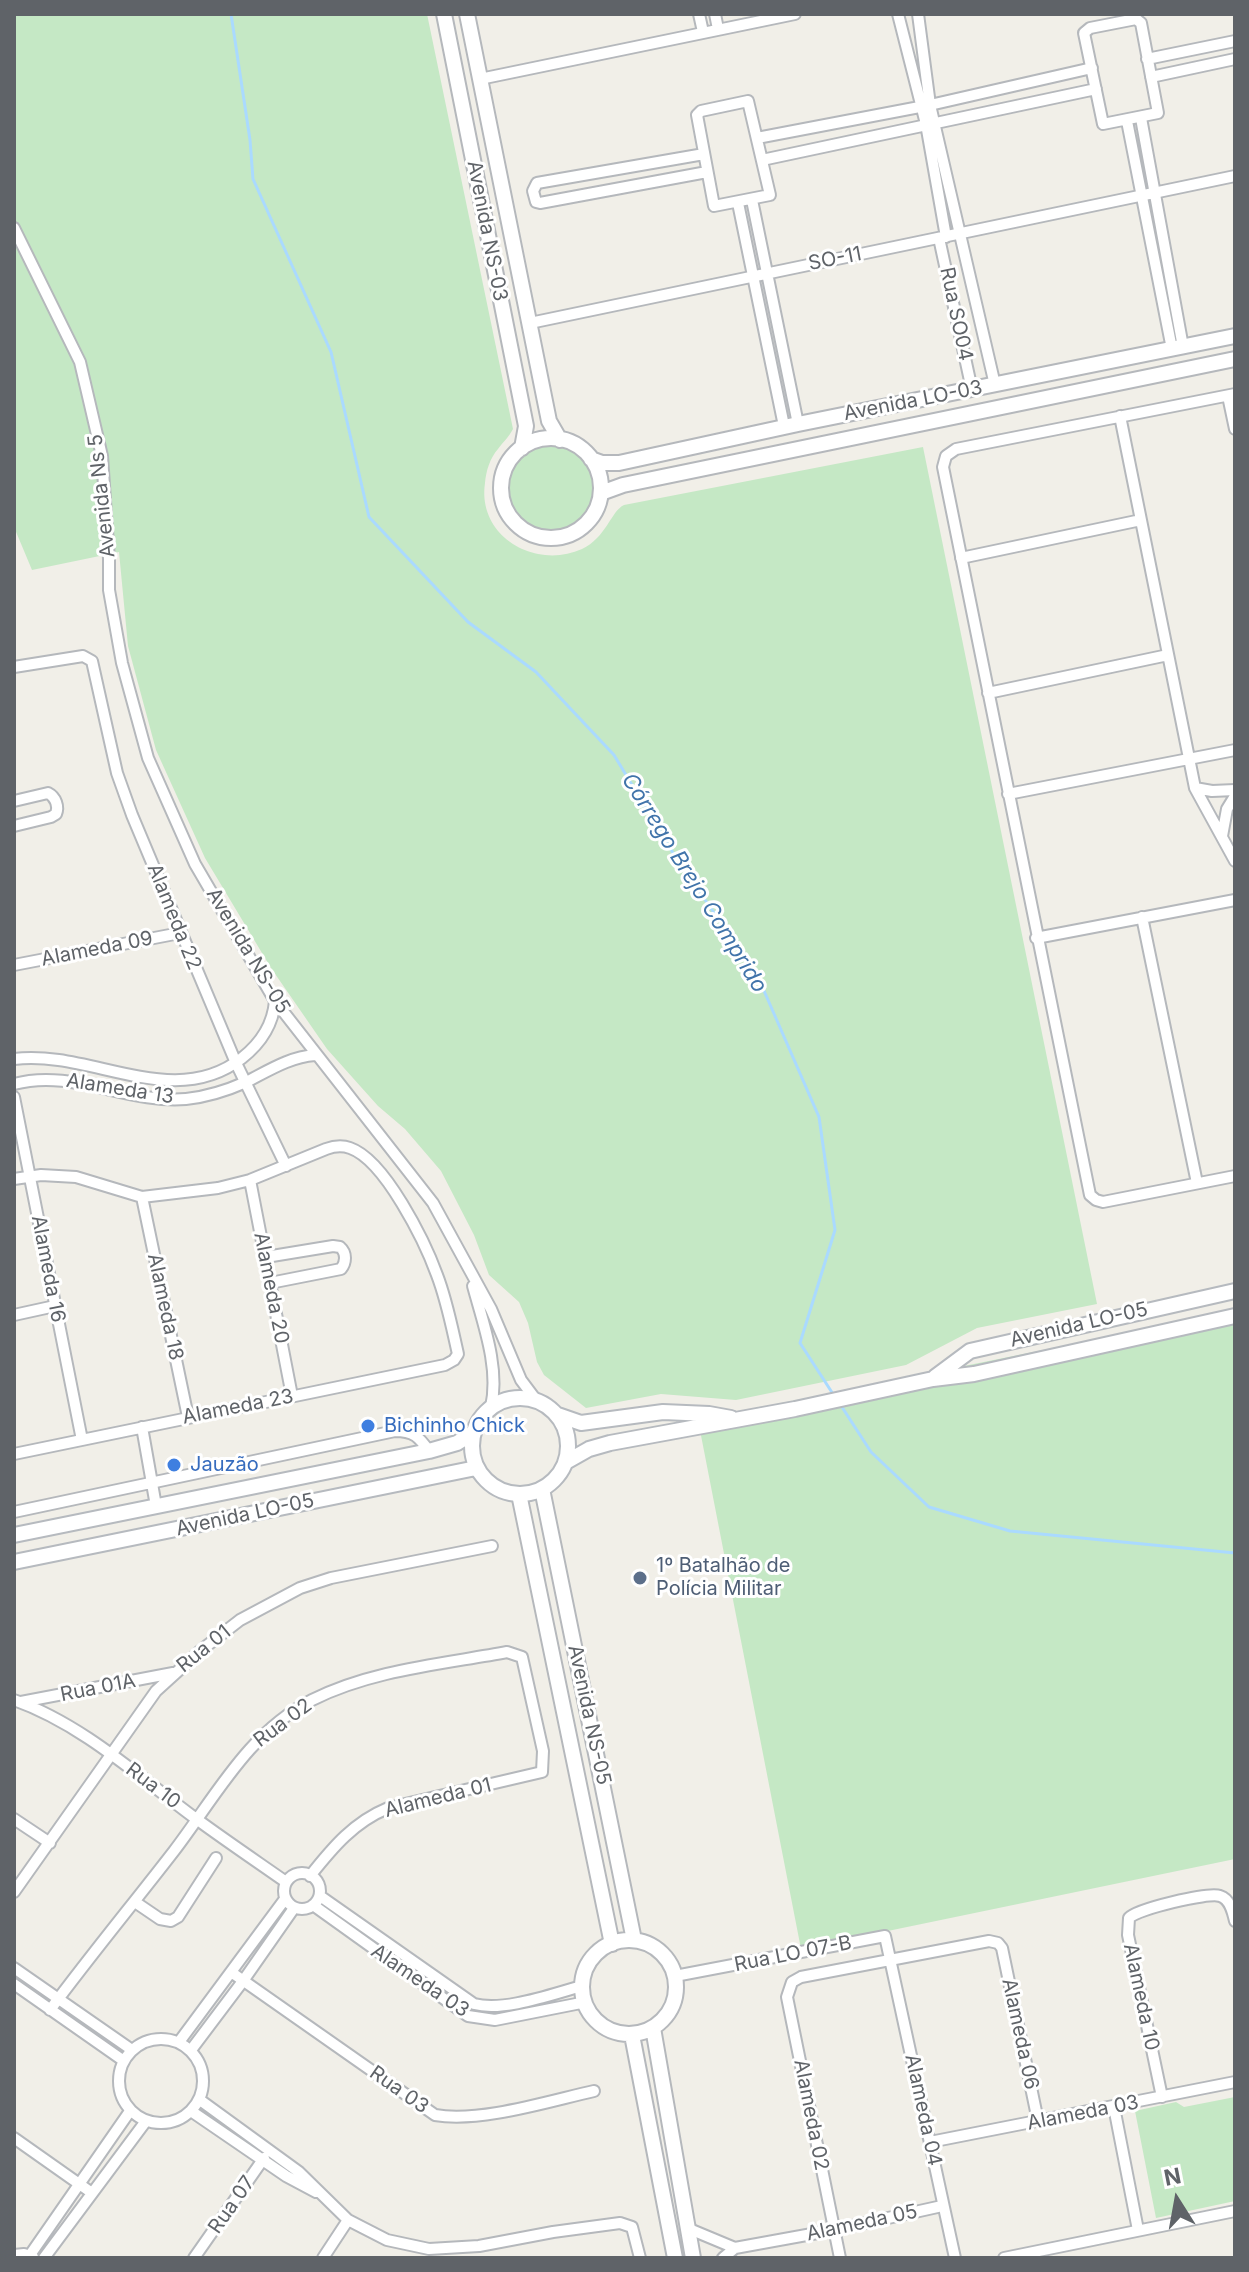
<!DOCTYPE html>
<html>
<head>
<meta charset="utf-8">
<style>
	body { margin:0 }
	#map { position:relative; width:1249px; height:2272px; overflow:hidden; background:#f1efe8; font-family:Inter,sans-serif }
	canvas { display:block }
	.frame { position:absolute; inset:0; border:16px solid #5f6368; pointer-events:none }
	.north { position:absolute; left:1137px; top:2160px; width:80px; height:80px; -webkit-text-stroke:6px #fff; paint-order:stroke; rotate:349deg; font-size:22px; font-weight:700; line-height:32px; text-align:center; color:#5f6368 }
	.north::after { content:''; display:block; margin:auto; width:28px; height:36px; background:#5f6368; clip-path:polygon(50% 0,100% 100%,50% 72%,0 100%) }
</style>
</head>
<body>
<div id="map">
<canvas width="1249" height="2272"></canvas>
<div class="frame"></div>
<div class="north">N</div>
</div>
<script>
const c = document.querySelector('canvas').getContext('2d');
c.lineJoin = 'round';
function paint(path, color) { c.fillStyle = color; c.fill(path, 'evenodd'); }
function strokePath(path, color, width, dash) { c.strokeStyle = color; c.lineWidth = width; c.lineCap = dash ? 'butt' : 'round'; c.setLineDash(dash || []); c.stroke(path); }
function drawText(font, color, halo, rows, align = 'center') {
  c.font = font + ' Inter,sans-serif'; c.lineWidth = 6; c.setLineDash([]); c.textBaseline = 'middle'; c.strokeStyle = halo; c.fillStyle = color; for (const [text, x, y, turn = 0] of rows) {
    c.save(); c.translate(x, y); c.rotate((+turn || 0) * Math.PI / 180); c.textAlign = isNaN(turn) ? turn : align; if (halo) c.strokeText(text, 0, 0); c.fillText(text, 0, 0); c.restore();
  }
}
paint(new Path2D(`
	M14 14H427L513 429C509 437 503 442 498 449 490 458 486 471 485 483 477 537 536 570 582 549 606 538 611 511 624 505L923 447 1097 1304 977 1328 906 1365 736 1400 661 1394 586 1408 544 1375 537 1362 528 1323 519 1302 489 1275 474 1235 441 1171 405 1129 378 1106 327 1049 271 968 205 858 156 750 128 646 119 552 32 570 14 527Z
	M508 489a43 43 0 1 1 86 0a43 43 0 1 1-86 0Z
	M1235 1311V1859L801 1949 698 1420Z
	M1235 2097V2201L1156 2218 1135 2111 1176 2102 1184 2107Z`), '#c5e8c5');
strokePath(new Path2D(`
	M231 14 250 140 253 179 331 352 369 517 468 622 536 672 614 755 673 853 758 977 819 1117 835 1230 800 1343 833 1394
	M840 1404 871 1452 929 1507 1010 1531 1235 1553`), '#aadaff', 3);
const minor = new Path2D(`
	M699 14 703 32
	M715 14 718 29
	M898 14 926 124 946 237
	M918 14 930 105 995 385
	M1136 19 1141 23 1158 113 1103 124 1084 33 1090 28Z
	M1147 59 1235 41
	M1151 77 1235 59
	M480 79 795 14
	M748 101 770 195 714 206 697 115 701 111Z
	M1141 118 1183 347
	M1127 121 1172 349
	M757 138 930 105 1092 68
	M704 154 537 183 533 191 536 202 540 203 707 172
	M762 160 1096 89
	M752 200 798 424
	M738 203 784 426
	M14 228 80 362 102 456 109 559V590L122 663 148 758 195 864 275 1001 433 1203 491 1309 521 1380 536 1400
	M939 238 972 390
	M530 323 1235 176
	M1235 394 956 449 946 456 943 467 1090 1195 1096 1200 1103 1202 1235 1176
	M1228 396 1235 429
	M1120 416 1195 788 1235 861
	M961 558 1141 520
	M14 667 83 656 92 661 117 773 132 815 236 1063 286 1166
	M988 693 1168 655
	M1195 788 1212 791 1235 790
	M1008 794 1235 750
	M14 801 48 793C56 797 59 807 56 814L51 817 14 826
	M1222 836 1227 809 1235 796
	M1142 917 1197 1183
	M1036 938 1235 900
	M14 965 180 933
	M14 1059C90 1049 173 1112 242 1058 261 1043 273 1025 275 1001
	M14 1084C72 1068 127 1104 186 1099 205 1097 228 1090 246 1082 268 1071 289 1057 315 1055
	M14 1097 82 1440
	M14 1179 41 1175 76 1177 142 1197 218 1188 250 1180 326 1149C334 1146 342 1145 350 1148 385 1160 425 1242 437 1275 447 1301 452 1328 458 1354L454 1360 445 1365 14 1454
	M250 1180 292 1396
	M142 1197 188 1417
	M266 1257 333 1246 340 1247C347 1253 346 1263 341 1269L270 1283
	M473 1286C483 1323 500 1368 491 1407
	M14 1315 55 1306
	M142 1427 156 1506
	M14 1512 395 1431C414 1431 419 1437 429 1451
	M14 1700C82 1724 138 1776 195 1818 225 1840 256 1861 286 1882
	M21 1702 173 1673
	M14 1819 50 1843
	M284 1891a18 18 0 1 1 36 0a18 18 0 1 1-36 0Z
	M14 1892 156 1691 200 1651 240 1620 300 1588 331 1578 492 1546
	M320 1896 474 2004C504 2012 552 1994 582 1986
	M135 1902 160 1919 171 1921 178 1917 216 1858
	M313 1905 468 2016 495 2020 586 2002
	M14 1968 132 2050
	M231 1972 435 2115C480 2123 549 2101 594 2091
	M675 1976 885 1936 955 2258
	M14 1984 124 2061
	M50 2010C90 1956 133 1904 174 1851 216 1796 248 1733 312 1700 371 1670 443 1664 507 1652L522 1657 543 1751 542 1772 388 1808C354 1822 333 1847 310 1876
	M119 2081a42 42 0 1 1 84 0a42 42 0 1 1-84 0Z
	M179 2042 285 1899
	M191 2050 243 1981 294 1908
	M1162 2097 1128 1935 1129 1918C1137 1909 1208 1892 1220 1896 1230 1899 1233 1912 1235 1921
	M200 2100 299 2172 348 2220 387 2240 429 2249 479 2246 553 2232 620 2223 632 2227 640 2258
	M1114 2107 1138 2230
	M191 2111 286 2176 316 2192
	M14 2138 92 2193
	M930 2142 1235 2082
	M687 2228 735 2248
	M14 2255 24 2254 33 2257
	M30 2255 130 2111
	M44 2258 146 2121
	M194 2258 264 2158
	M323 2258 348 2220
	M723 2258 735 2248 834 2230 942 2206
	M840 2258 787 1997 792 1982 801 1977 989 1941 998 1943 1002 1948 1038 2121
	M1004 2258 1235 2211`);
const tertiary = new Path2D(`
	M444 14 526 426 522 448
	M467 14 549 421 560 440
	M501 488a50 50 0 1 1 100 0a50 50 0 1 1-100 0Z
	M591 459 602 463H619L798 424 1235 336
	M601 493 623 485 1235 359
	M542 1489 634 1940
	M519 1494 612 1944
	M582 1987a47 47 0 1 1 94 0a47 47 0 1 1-94 0Z
	M653 2028 693 2258
	M632 2035 675 2258`);
const secondary = new Path2D(`
	M935 1377 970 1351 1235 1291
	M472 1446a48 48 0 1 1 96 0a48 48 0 1 1-96 0Z
	M558 1415 581 1423 663 1412 709 1414 731 1418
	M566 1462 589 1449 610 1443 795 1409 933 1379 974 1374 1235 1316
	M14 1535 429 1451 457 1443 473 1433
	M14 1562 476 1468`);
strokePath(minor, '#b5b8bc', 14);
strokePath(tertiary, '#b5b8bc', 18);
strokePath(secondary, '#b6babf', 18);
strokePath(minor, '#fff', 10);
strokePath(tertiary, '#fff', 14);
strokePath(secondary, '#fff', 14);
for (const [x, y, r, color] of [
	[368,1426,8,"#3f7fe0"],
	[174,1465,8,"#3f7fe0"],
	[640,1578,8,"#5c6f8a"]
]) { const dot = new Path2D(); dot.arc(x, y, r, 0, 2 * Math.PI); c.fillStyle = color; c.fill(dot); strokePath(dot, '#fff', 3); }
drawText('20px', '#5f6368', '#fff', [
	["Avenida NS-03",487,231,79],
	["SO-11",835,259,-11],
	["Rua SO04",956,314,78],
	["Avenida LO-03",913,401,-11],
	["Avenida Ns 5",102,496,-96],
	["Alameda 22",174,917,68],
	["Alameda 09",97,949,-11],
	["Avenida NS-05",248,951,59],
	["Alameda 13",120,1089,9],
	["Alameda 16",48,1269,79],
	["Alameda 20",271,1288,79],
	["Alameda 18",165,1307,78],
	["Avenida LO-05",1079,1325,-13],
	["Alameda 23",238,1407,-11],
	["Avenida LO-05",245,1515,-12],
	["Rua 01",204,1649,-39],
	["Rua 01A",98,1688,-11],
	["Avenida NS-05",589,1715,78],
	["Rua 02",283,1723,-37],
	["Rua 10",153,1786,37],
	["Alameda 01",438,1798,-14],
	["Rua LO 07-B",793,1954,-11],
	["Alameda 03",420,1981,34],
	["Alameda 10",1141,1997,78],
	["Alameda 06",1020,2034,78],
	["Rua 03",399,2090,35],
	["Alameda 04",923,2110,78],
	["Alameda 03",1083,2113,-11],
	["Alameda 02",811,2115,79],
	["Rua 07",232,2205,-55],
	["Alameda 05",862,2223,-12]
]);
drawText('20px', '#366cbe', '#fff', [
	["Bichinho Chick",384,1426],
	["Jauzão",190,1465]
], 'left');
drawText('20px', '#4e5e75', '#fff', [
	["1º Batalhão de",656,1566],
	["Polícia Militar",656,1589]
], 'left');
drawText('italic 22px', '#4174aa', '#fff', [
	["Córrego Brejo Comprido",694,883,58]
]);
</script>
</body>
</html>
